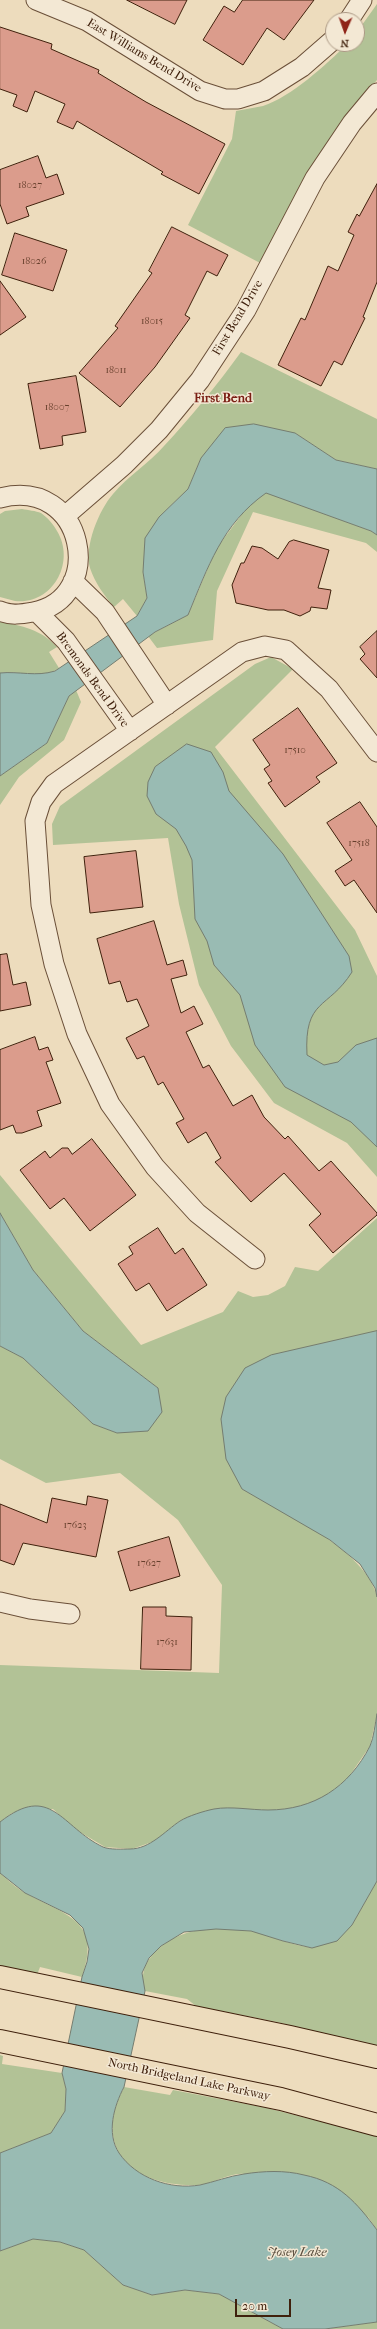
<!DOCTYPE html>
<html>
<head>
<meta charset="utf-8">
<style>
	body { margin:0 }
	#map { position:relative; width:377px; height:2329px; overflow:hidden; background:#eddcbd; font-family:"IM FELL French Canon",serif }
	canvas { display:block }
	.north { position:absolute; left:325px; top:12px; width:40px; height:40px; box-sizing:border-box; background:#f3e8d4; border:1px solid #ab9884; border-radius:50%; rotate:182deg; font-size:11px; font-weight:700; line-height:16px; text-align:center; color:#3f200c }
	.north::after { content:''; display:block; margin:auto; width:14px; height:18px; background:#8f2418; clip-path:polygon(50% 0,100% 100%,50% 72%,0 100%) }
	.scale { position:absolute; left:235px; top:2299px; width:56px; height:18px; box-sizing:border-box; border:2px solid #3f200c; border-top:0; padding-left:5px; font-size:12px; line-height:14px; white-space:nowrap; color:#3f200c; -webkit-text-stroke:3px #f3e8d4; paint-order:stroke }
</style>
</head>
<body>
<div id="map">
<canvas width="377" height="2329"></canvas>
<div class="north">N</div>
<div class="scale">20 m</div>
</div>
<script>
const c = document.querySelector('canvas').getContext('2d');
c.lineJoin = 'round';
function paint(path, color) { c.fillStyle = color; c.fill(path, 'evenodd'); }
function strokePath(path, color, width, dash) { c.strokeStyle = color; c.lineWidth = width; c.lineCap = dash ? 'butt' : 'round'; c.setLineDash(dash || []); c.stroke(path); }
function drawText(font, color, halo, rows, align = 'center') {
  c.font = font + ' "IM FELL French Canon",serif'; c.lineWidth = 3; c.setLineDash([]); c.textBaseline = 'middle'; c.strokeStyle = halo; c.fillStyle = color; for (const [text, x, y, turn = 0] of rows) {
    c.save(); c.translate(x, y); c.rotate((+turn || 0) * Math.PI / 180); c.textAlign = isNaN(turn) ? turn : align; if (halo) c.strokeText(text, 0, 0); c.fillText(text, 0, 0); c.restore();
  }
}
paint(new Path2D(`
	M377 4V80L359 101 262 264 188 225 232 139 236 111C245 109 254 108 263 106 291 97 327 64 347 44H357V32Z
	M241 352 377 419V469L336 460 295 433 201 458 188 489 159 517 143 572 147 598 137 616 123 599 114 607C104 595 95 583 90 568 84 546 99 510 113 494 128 476 149 463 164 446 192 416 217 385 241 352Z
	M266 492 371 531 377 535V552L366 543 253 512 217 591 213 640 157 648 148 636 188 615 216 549 248 506Z
	M22 509C28 510 36 511 41 513 47 517 54 525 57 531 76 562 53 605 15 601 10 600 5 598 0 597V514L5 511Z
	M0 622C21 625 42 630 57 647L49 652 59 668C42 680 20 670 0 673Z
	M271 657 293 669 215 747 355 930 377 976V1177L347 1143 274 1103 231 1046 199 985 179 904 168 838 53 845 52 824 60 806 255 664Z
	M76 690 81 702 64 740 19 777 0 805V776L47 743 69 696Z
	M0 1175 141 1345 223 1312 238 1291 253 1297 268 1295 285 1286 295 1267 318 1271 377 1218V1331L242 1489C281 1511 367 1550 377 1597V1714L370 1746 348 1778 324 1798 297 1808 181 1820 155 1841 132 1849 105 1847 73 1828 53 1809 12 1813 0 1822V1665L219 1673 222 1585 178 1520 120 1473 46 1483 0 1459V1346L23 1358 93 1424 117 1433 158 1388 83 1331 33 1270 0 1213Z
	M0 1873C8 1880 17 1889 27 1894 67 1916 102 1920 82 1977L40 1967 37 1975 0 1967Z
	M377 1881V2047L277 2022 196 2006 187 1999 145 1991C140 1975 144 1963 156 1951 180 1927 219 1925 251 1931 262 1932 272 1938 283 1941 292 1944 302 1946 312 1948L352 1925Z
	M0 2055 3 2056 2 2064 62 2073 66 2089 65 2111 51 2133 0 2153Z
	M124 2087 170 2095 173 2090 267 2108 377 2136V2230L368 2217C339 2207 310 2197 281 2187 270 2183 256 2176 244 2174 231 2172 211 2185 197 2185 134 2187 91 2150 124 2087Z
	M33 2239 60 2242 84 2250 123 2285 152 2295 185 2290 219 2294 283 2329H0V2251Z
	M377 2322V2329H325Z`), '#b2c296');
const water = new Path2D(`
	M254 424 295 433 336 460 377 469V535L371 531 266 493C222 524 208 567 188 615L155 632 69 696 47 743 0 776V673C19 671 36 677 55 671L137 616 147 598 143 572 145 538 159 517 188 489 201 458 225 428Z
	M187 744 211 752 223 772 229 791 283 854 349 956 352 972C328 1010 304 998 307 1055L324 1065 338 1062 356 1045 377 1038V1147L351 1122 285 1087 255 1045 240 995 214 965 207 941 195 919 192 860 186 846 176 829 156 814 147 796 148 782 155 767Z
	M0 1213 33 1270 83 1331 158 1388 162 1412 148 1431 117 1433 93 1424 23 1358 0 1346Z
	M377 1331V1597L375 1588 360 1564 330 1540 242 1489 226 1459 221 1419 226 1397 245 1368 271 1355Z
	M377 1714V1881L352 1925 337 1941 312 1948 283 1941 251 1931 216 1929 184 1932 161 1946 149 1958 142 1973 145 1991 124 2087C114 2106 106 2133 119 2153 136 2178 170 2190 200 2185 214 2182 229 2176 244 2174 263 2171 285 2170 304 2175 339 2182 357 2203 377 2230V2322L325 2329H283L219 2294 185 2290 152 2295 123 2285 84 2250 60 2242 33 2239 0 2251V2153L51 2133 65 2111 66 2089 62 2073 82 1977 87 1962 89 1949 83 1928 70 1915 25 1893 0 1873V1822C51 1782 61 1827 103 1847 110 1850 123 1849 130 1849 150 1849 165 1831 180 1821 188 1816 204 1811 214 1809 231 1806 251 1810 268 1810 314 1810 349 1787 370 1746 374 1737 375 1724 377 1714Z`);
paint(water, '#99bbb3');
strokePath(water, '#757d70', 1);
const building = new Path2D(`
	M127 0H187L175 24Z
	M243 0H314L284 40 267 28 243 65 203 40 224 6 234 12Z
	M0 27 52 44 51 49 99 70 98 73 146 102 225 144 199 194 161 174 163 172 77 121 73 129 57 122 65 104 35 91 27 112 13 106 17 95 0 89Z
	M38 156 46 178 57 174 64 194 26 207 29 216 7 224 0 204V170Z
	M377 184V282L363 317 365 318 342 365 334 361 321 386 278 365 301 318 305 320 328 266 338 271 354 235 348 232 357 214 359 216Z
	M172 227 228 255 217 276 207 271 185 315 190 318 155 367 120 407 79 373 118 328 115 326 152 273 149 271Z
	M15 233 67 250 53 291 2 275Z
	M0 281 26 317 0 335Z
	M76 376 86 432 62 436 63 445 40 449 28 384Z
	M294 540 329 550 318 588 331 590 327 609 311 607 310 611 300 616 284 610H268L236 603 232 585 241 563H244L252 546 262 548 278 559 289 542Z
	M377 631V678L360 659 365 654 360 647Z
	M298 708 337 763 316 777 320 782 285 807 268 783 272 781 264 769 270 765 253 740Z
	M360 802 377 827V913L354 880 345 886 335 871 352 860 327 823Z
	M136 851 143 907 90 913 84 857Z
	M154 921 167 965 183 960 187 975 171 979 181 1013 194 1006 203 1024 186 1032 203 1068 209 1065 233 1106 252 1095 264 1117 285 1139 288 1136 319 1171 331 1161 377 1213V1215L333 1253 309 1225 321 1214 284 1173 251 1202 215 1162 221 1158 206 1132 188 1143 176 1123 184 1119 163 1082 158 1085 144 1056 137 1059 126 1038 149 1026 137 999 127 1002 120 981 109 984 97 939Z
	M7 954 13 985 26 982 31 1005 0 1011V955Z
	M35 1037 39 1050 48 1047 53 1060 46 1062 61 1103 37 1111 42 1126 22 1133H16L13 1125 0 1130V1050Z
	M92 1139 136 1195 90 1231 64 1198 50 1209 20 1170 45 1151 50 1158 62 1148H68L72 1154Z
	M158 1228 175 1254 183 1248 207 1285 167 1311 149 1283 136 1291 118 1264 133 1254 129 1247Z
	M88 1496 108 1500 96 1557 23 1543 14 1565 0 1560V1504L47 1523 52 1498 86 1505Z
	M169 1537 180 1576 130 1591 118 1552Z
	M143 1607H166V1616L192 1617 191 1670 141 1669Z`);
paint(building, '#db9c8c');
strokePath(building, '#3f200c', 1);
const minor = new Path2D(`
	M36 0 87 21 200 91 225 99H238L264 91 302 67 333 40
	M349 20 362 0
	M0 498C86 476 107 599 33 612 22 614 10 616 0 611
	M65 516 124 465 159 430 200 380 246 310 315 178 352 123 377 93
	M73 581 105 612 167 705
	M37 612 66 641 130 731
	M255 1259 197 1213 155 1167 110 1104 77 1034 54 964 41 905 35 821 41 802 54 784 242 652 265 646 286 650 329 689 377 752
	M0 1602 30 1609 70 1614`);
const major = new Path2D(`
	M0 1977 290 2037 377 2057
	M0 2041 281 2099 377 2125`);
strokePath(minor, '#6a4f38', 21);
strokePath(major, '#3f200c', 24);
strokePath(minor, '#f3e8d4', 19);
strokePath(major, '#eddcbd', 22);
drawText('10px', '#663f2c', null, [
	["18027",30,186],
	["18026",34,262],
	["18015",152,322],
	["18011",116,371],
	["18007",57,408],
	["17510",295,751],
	["17518",359,844],
	["17623",75,1526],
	["17627",149,1564],
	["17631",167,1643]
]);
drawText('12px', '#3f200c', '#f3e8d4', [
	["East Williams Bend Drive",144,56,31],
	["First Bend Drive",238,318,-59],
	["Bremonds Bend Drive",92,680,54],
	["North Bridgeland Lake Parkway",189,2080,12]
]);
drawText('bold 13px', '#7a1f14', '#f3e8d4', [
	["First Bend",223,399]
]);
drawText('italic 13px', '#5a4e3e', '#f3e8d4', [
	["Josey Lake",297,2253]
]);
</script>
</body>
</html>
